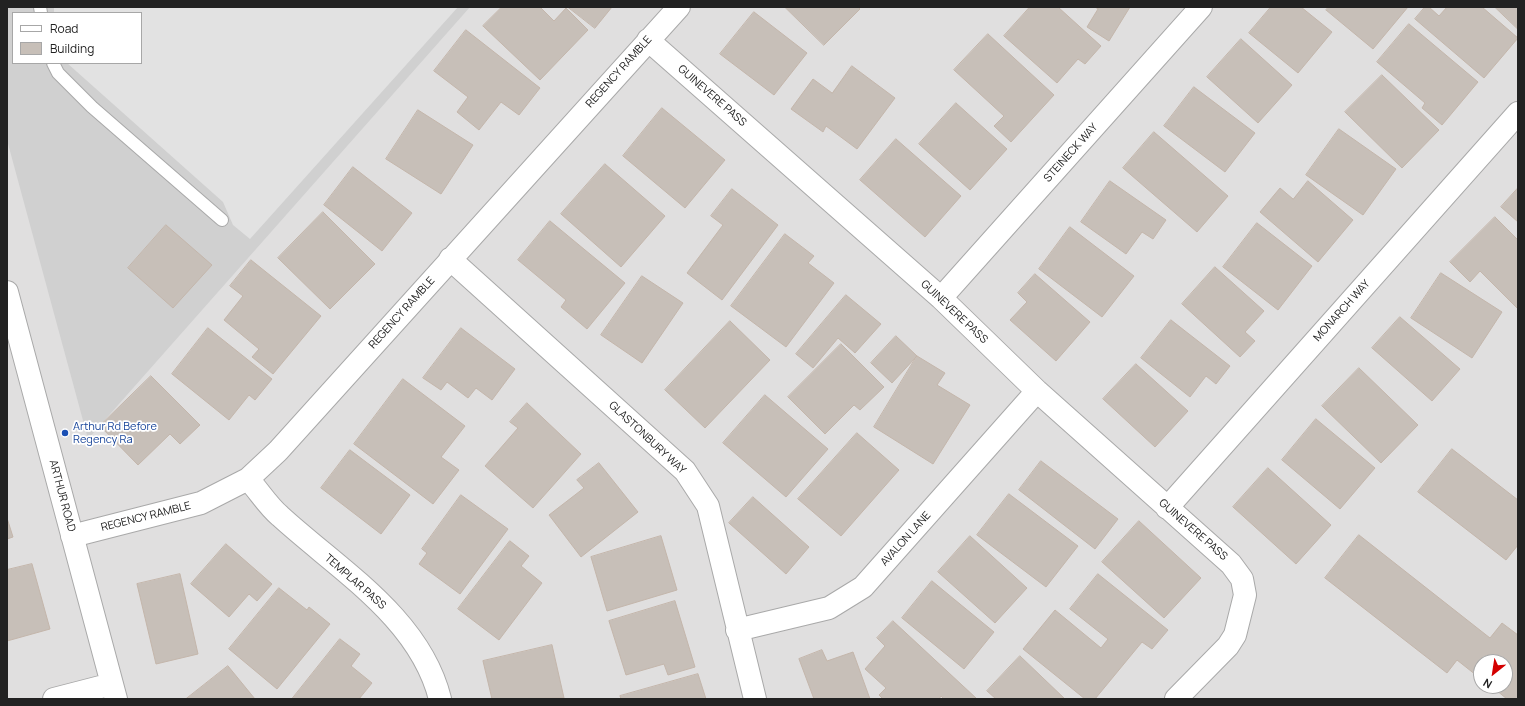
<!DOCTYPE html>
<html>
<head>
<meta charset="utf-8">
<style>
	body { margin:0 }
	#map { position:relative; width:1525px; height:706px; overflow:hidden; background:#f2efe9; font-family:Manrope,sans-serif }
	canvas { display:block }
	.frame { position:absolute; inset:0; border:8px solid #222; pointer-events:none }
	.legend { position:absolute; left:12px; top:12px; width:130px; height:52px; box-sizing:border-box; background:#fff; border:1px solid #a7a7a7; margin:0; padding:5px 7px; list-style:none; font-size:12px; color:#222 }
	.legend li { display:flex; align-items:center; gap:8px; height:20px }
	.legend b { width:20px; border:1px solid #a7a7a7 }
	.north { position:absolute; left:1473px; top:654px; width:40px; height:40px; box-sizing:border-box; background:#fff; border:1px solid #a7a7a7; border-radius:50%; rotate:210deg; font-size:11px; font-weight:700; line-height:16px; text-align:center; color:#222 }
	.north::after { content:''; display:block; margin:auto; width:14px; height:18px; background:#d40000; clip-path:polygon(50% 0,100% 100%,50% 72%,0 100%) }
</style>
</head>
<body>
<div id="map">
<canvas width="1525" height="706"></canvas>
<div class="frame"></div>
<ul class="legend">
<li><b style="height:5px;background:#fff"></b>Road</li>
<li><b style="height:11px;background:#c7bfb8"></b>Building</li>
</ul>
<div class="north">N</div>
</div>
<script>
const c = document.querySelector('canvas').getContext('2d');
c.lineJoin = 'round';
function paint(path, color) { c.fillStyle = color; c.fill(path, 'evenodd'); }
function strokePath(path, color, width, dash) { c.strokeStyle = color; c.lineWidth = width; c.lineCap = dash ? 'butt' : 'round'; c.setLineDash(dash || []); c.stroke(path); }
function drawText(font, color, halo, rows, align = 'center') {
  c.font = font + ' Manrope,sans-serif'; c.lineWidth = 3.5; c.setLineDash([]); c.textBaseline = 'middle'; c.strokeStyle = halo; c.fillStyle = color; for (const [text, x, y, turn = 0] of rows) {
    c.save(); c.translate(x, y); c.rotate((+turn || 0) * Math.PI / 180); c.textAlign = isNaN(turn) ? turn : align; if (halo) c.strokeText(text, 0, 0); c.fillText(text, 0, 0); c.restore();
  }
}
paint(new Path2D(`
	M7 7H1518V699H7ZM13 13H141V63H13ZM1481 662H1505V686H1481Z`), '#e0dfdf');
paint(new Path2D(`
	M7 7H470L88 439 7 140ZM13 13H141V63H13Z`), '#d0d0d0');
paint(new Path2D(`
	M54 7H458L250 239 233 225 223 202 67 63H141V13H54Z`), '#e2e2e2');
const building = new Path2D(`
	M502 7H540L554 21 566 8 588 30 540 80 483 26Z
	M568 7H612L595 28Z
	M785 7H858L860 9 824 45Z
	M1030 7H1058L1101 46 1085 64 1078 59 1057 83 1004 36Z
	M1095 7H1130L1109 41 1087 27 1098 9Z
	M1271 7H1301L1332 32 1298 73 1249 33Z
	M1329 7H1408L1373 49 1326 10Z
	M1425 7H1429L1439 16 1447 7H1482L1518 38 1484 78 1415 19Z
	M1495 7H1518V29Z
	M754 12 807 53 774 95 720 54Z
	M1409 24 1478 82 1442 125 1422 108 1425 103 1377 62Z
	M466 30 540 88 519 115 501 102 479 130 457 112 468 97 434 71Z
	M988 34 1054 95 1011 142 994 126 1004 116 954 70Z
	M1241 39 1292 85 1258 123 1207 77Z
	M852 66 895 98 857 149 826 126 823 132 791 109 813 79 832 93Z
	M1382 75 1439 130 1402 168 1345 112Z
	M1194 87 1255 133 1225 172 1164 126Z
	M956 103 1007 149 970 190 919 144Z
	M662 108 725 160 685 208 623 156Z
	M418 110 473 145 441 194 386 159Z
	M1339 129 1396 169 1363 215 1306 175Z
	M1154 132 1228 196 1197 232 1123 168Z
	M896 139 961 196 925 237 860 180Z
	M605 164 665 216 621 267 561 214Z
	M353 167 412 213 382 251 324 205Z
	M1110 181 1166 220 1153 239 1142 232 1126 254 1081 222Z
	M1308 181 1353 220 1318 262 1260 212 1280 188 1293 199Z
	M1518 188V222L1501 207Z
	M732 189 778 225 722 300 687 273 723 225 711 216Z
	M323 212 375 264 330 309 278 258Z
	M1495 217 1518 240V309L1480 271 1470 282 1450 262Z
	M550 221 625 283 587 329 561 307 566 300 518 260Z
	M1257 223 1312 266 1278 310 1223 267Z
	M166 225 212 265 173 308 128 268Z
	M1070 227 1134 276 1102 317 1039 269Z
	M785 234 814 256 808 263 834 283 786 347 731 306Z
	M251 260 321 316 273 374 252 357 259 349 224 320 243 296 230 286Z
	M1215 267 1264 311 1245 332 1255 341 1240 357 1182 304Z
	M1441 273 1502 312 1472 358 1411 318Z
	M1035 274 1090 322 1056 361 1010 320 1027 302 1018 293Z
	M642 276 683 303 642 363 601 335Z
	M846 295 881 324 855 353 838 338 813 368 796 354Z
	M1400 317 1460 369 1432 401 1372 348Z
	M1171 320 1230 366 1216 384 1206 376 1190 397 1141 358Z
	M730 321 770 360 705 428 665 390Z
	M208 328 272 379 255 400 249 395 229 420 172 374Z
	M461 328 515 369 492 400 476 388 468 398 447 382 441 390 423 378Z
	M896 336 917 356 892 383 871 363Z
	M841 344 884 387 860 410 854 405 825 434 788 397Z
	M917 356 945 373 937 385 970 405 933 464 874 427Z
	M1136 364 1188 411 1155 447 1103 399Z
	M1359 368 1418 425 1381 463 1322 406Z
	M151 376 200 425 180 444 170 434 138 465 100 426Z
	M403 379 465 426 441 457 459 470 433 504 354 444Z
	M765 395 828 449 786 497 723 443Z
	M527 403 581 454 533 508 485 466 518 428 510 422Z
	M1316 419 1375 468 1340 509 1282 460Z
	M857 433 899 470 841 536 798 499Z
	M1452 449 1518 500V545L1506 560 1418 492Z
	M350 450 410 495 381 534 321 488Z
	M1041 461 1118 519 1095 549 1019 490Z
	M599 463 638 512 581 557 549 515 584 488 577 480Z
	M1268 468 1331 525 1296 564 1233 507Z
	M1009 494 1078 546 1046 587 977 535Z
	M461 495 508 529 460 594 419 564 427 553 422 549Z
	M753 497 809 547 786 574 729 523Z
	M7 518 13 537 7 539Z
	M1139 521 1201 578 1164 618 1102 562Z
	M1359 535 1490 638 1502 623 1518 635V699H1507L1491 686H1505V662H1481V679L1457 660 1447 673 1325 578Z
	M661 536 677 590 607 611 591 557Z
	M970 536 1027 588 995 623 938 572Z
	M510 541 529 556 521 566 542 583 499 640 458 609Z
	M226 544 272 584 257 601 249 594 229 617 191 584Z
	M32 564 50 629 7 641V570Z
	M180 574 198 654 156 664 137 584Z
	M1098 574 1168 630 1152 649 1142 642 1095 699H1085L1023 649 1055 610 1101 648 1108 639 1070 609Z
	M932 581 994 632 964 669 902 618Z
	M279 588 307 610 309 607 330 624 277 689 229 649Z
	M675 601 695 667 668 675 664 664 626 675 609 621Z
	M893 621 976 698 975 699H944L941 696 939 699H883L879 695 886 688 865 669 885 646 877 638Z
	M340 639 360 654 351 666 372 683 359 699H292Z
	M552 645 564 698 492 699 483 661Z
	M822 650 827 661 853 652 870 699H814L799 659Z
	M1020 656 1065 699H996L987 691Z
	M228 666 255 699H186Z
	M698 674 706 699H621L620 696Z`);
paint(building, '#c7bfb8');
strokePath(building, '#c4b6ab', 1);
const service = new Path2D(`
	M40 7 41 13
	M53 63 58 73 92 107 222 220`);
const minor = new Path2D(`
	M648 40 941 298 1037 391 1231 564 1242 579 1245 595 1235 635 1228 646 1176 699
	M450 259 685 471 708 506 755 699
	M7 292 116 699
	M941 298 1201 7
	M248 479C259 491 268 506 280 516 339 570 420 618 440 699
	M1167 508 1518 113
	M72 536 201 503 248 479 278 451 679 7
	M737 630 829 608 863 587 1037 391
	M54 699 112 684`);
strokePath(service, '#a9a9a9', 14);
strokePath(minor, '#a9a9a9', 24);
strokePath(service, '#fff', 12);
strokePath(minor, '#fff', 22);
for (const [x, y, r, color] of [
	[65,433,4,"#1a4fb4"]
]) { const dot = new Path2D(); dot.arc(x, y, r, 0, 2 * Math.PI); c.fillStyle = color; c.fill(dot); strokePath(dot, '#fff', 1.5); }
drawText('11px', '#222', '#fff', [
	["REGENCY RAMBLE",619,72,-48],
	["GUINEVERE PASS",712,96,41],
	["STEINECK WAY",1071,153,-48],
	["MONARCH WAY",1342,311,-48],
	["GUINEVERE PASS",954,312,43],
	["REGENCY RAMBLE",402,313,-48],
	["GLASTONBURY WAY",647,438,43],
	["ARTHUR ROAD",62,496,75],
	["REGENCY RAMBLE",146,517,-14],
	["GUINEVERE PASS",1193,530,41],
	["AVALON LANE",906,539,-48],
	["TEMPLAR PASS",355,582,41]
]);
drawText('11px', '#164399', '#fff', [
	["Arthur Rd Before",73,427],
	["Regency Ra",73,440]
], 'left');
</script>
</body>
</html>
